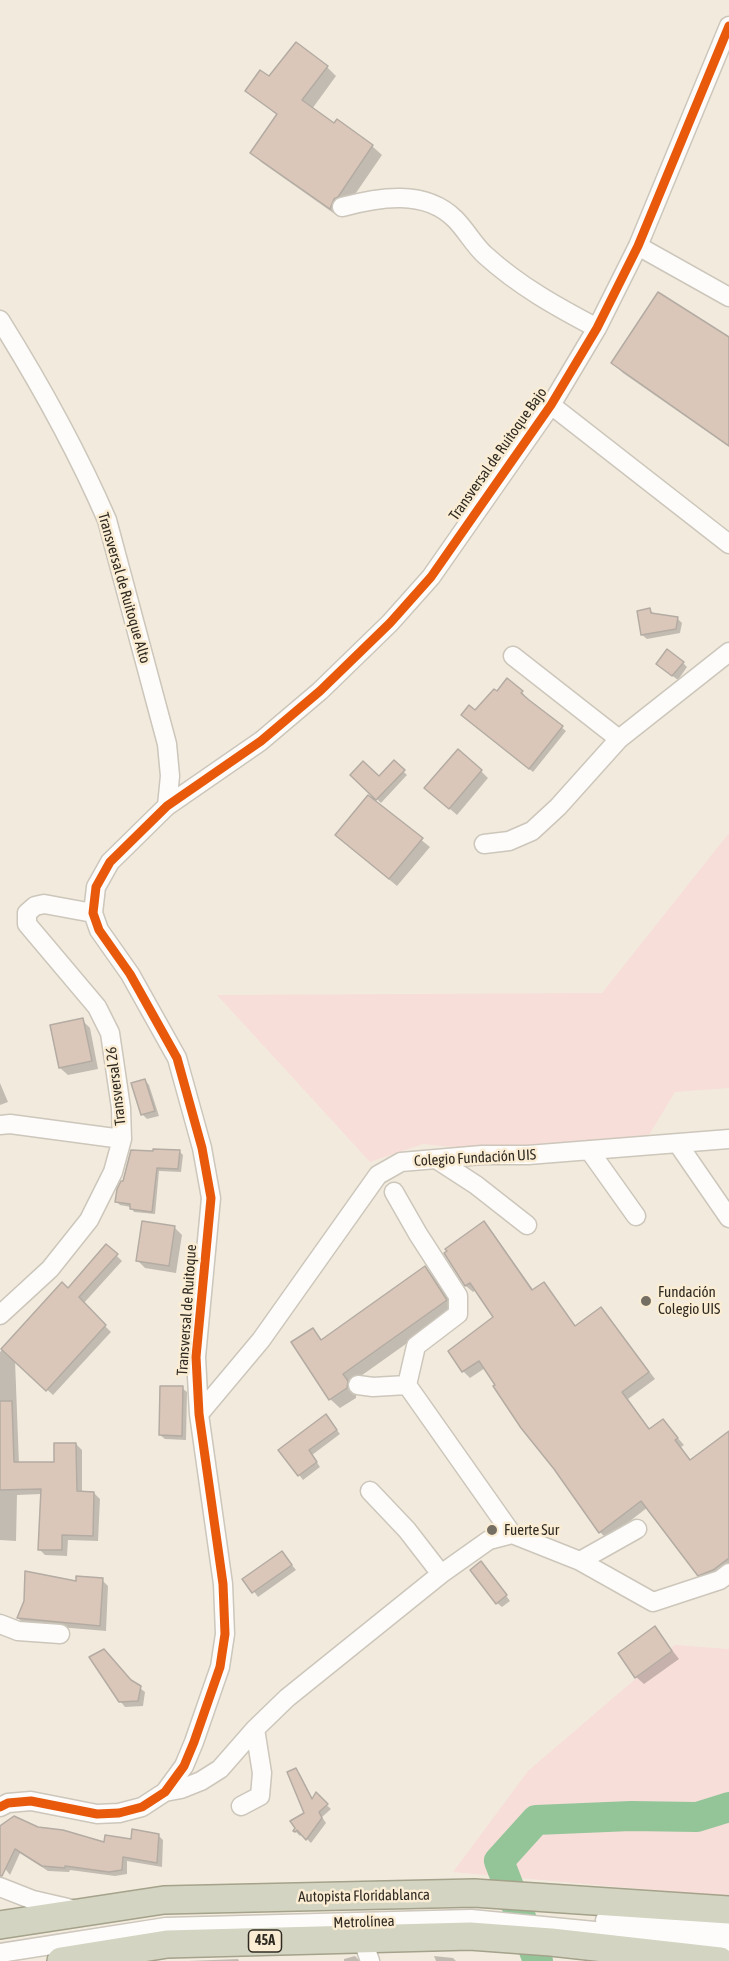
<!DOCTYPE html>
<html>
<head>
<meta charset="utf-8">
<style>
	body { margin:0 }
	canvas { display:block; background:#f2eadd }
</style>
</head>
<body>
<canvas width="729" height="1961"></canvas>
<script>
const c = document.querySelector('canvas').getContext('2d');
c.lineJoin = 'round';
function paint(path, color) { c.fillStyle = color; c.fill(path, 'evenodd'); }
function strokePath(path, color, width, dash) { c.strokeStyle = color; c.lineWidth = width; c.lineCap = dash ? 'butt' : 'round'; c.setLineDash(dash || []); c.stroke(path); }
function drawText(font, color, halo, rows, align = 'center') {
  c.font = font + ' "Asap Condensed",sans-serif'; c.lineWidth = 5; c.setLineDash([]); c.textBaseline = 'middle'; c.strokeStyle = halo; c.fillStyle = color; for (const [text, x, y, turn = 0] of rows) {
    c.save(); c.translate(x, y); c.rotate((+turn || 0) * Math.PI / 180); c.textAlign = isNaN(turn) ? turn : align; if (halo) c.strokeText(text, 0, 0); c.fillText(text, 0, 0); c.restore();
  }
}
paint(new Path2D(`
	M729 833V1088L675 1092 646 1140 481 1150 423 1144 370 1162 217 995 602 993Z
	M675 1645 729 1649V1897L453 1872 528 1771Z`), '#f8ded9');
paint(new Path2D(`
	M327 67 336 76 312 109 335 125 337 122 372 146 382 155 347 206 343 209 339 217 261 162 252 152 278 116 247 91 269 78Z
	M729 339V447L623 373 613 363Z
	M650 610 655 615 677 618 682 623 680 633 647 639 642 635Z
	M683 663 687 667 678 680 662 668Z
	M522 692 525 696 524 697 566 731 533 772 467 719 497 693Z
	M394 762 407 775 381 803 352 775 379 778Z
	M481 771 488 778 457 815 434 795Z
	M368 797 430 847 397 886 345 843Z
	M82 1020 90 1028 98 1069 68 1075 60 1068Z
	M145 1080 149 1085 159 1116 147 1119 143 1115Z
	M0 1083 8 1102 0 1105Z
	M180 1152 183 1155 181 1172 159 1171 155 1214 134 1212 131 1207 120 1205 117 1202 119 1189Z
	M484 1223 491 1230 534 1291 544 1284 576 1327 608 1316 655 1379 628 1399 650 1430 663 1421 684 1445 681 1447 691 1461 729 1440V1570L706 1582 648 1507 607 1539 600 1532 485 1368 470 1378 463 1371 496 1318 476 1290 473 1292 466 1286 446 1253Z
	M174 1227 182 1235 176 1273 145 1268 137 1260Z
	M107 1246 122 1261 83 1304 111 1332 53 1395 15 1360 19 1464H56L76 1444 82 1450V1493H94L100 1499 98 1541 68 1540 67 1556 45 1555 39 1549 42 1494 17 1495 16 1541 0 1540V1352L62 1285 68 1290Z
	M425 1268 434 1277 455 1309 351 1383 356 1392V1398L340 1408 330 1399 293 1342 312 1330 323 1341Z
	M182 1388 187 1392 186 1440 165 1439 160 1435Z
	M330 1421 340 1434 312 1455 320 1467 303 1480 280 1450Z
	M282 1553 296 1570 258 1597 245 1579Z
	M486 1568 510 1601 502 1607 497 1603Z
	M102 1580 108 1586 106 1631 24 1624 18 1618 77 1583Z
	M655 1628 679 1659 644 1684 636 1677Z
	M132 1682 145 1692 143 1706 125 1707 120 1701Z
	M296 1770 300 1774 313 1799 316 1795 331 1809 322 1817 326 1823 311 1843 302 1834 300 1836 295 1831 305 1813Z
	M37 1829 105 1844 158 1835 163 1840 162 1867 127 1861V1874L115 1876 70 1870 69 1872 48 1871 20 1853 10 1875 0 1862V1833Z
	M355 1956 360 1961H344V1959Z
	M434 1956 453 1958 456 1961H436Z
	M238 1959 239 1961H187H188Z`), '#0003');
strokePath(new Path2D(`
	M538 1961 499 1861 536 1820 631 1816 697 1817 729 1807`), '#94c599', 30);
const building = new Path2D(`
	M296 42 328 66 302 100 334 123 337 119 373 145 338 197 334 199 330 209 250 153 277 114 245 91 260 70 269 76Z
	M658 292 729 337V446L611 363Z
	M650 608 651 613 678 617 676 629 641 635 637 611Z
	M667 649 684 662 672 676 656 664Z
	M507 678 523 691 521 693 529 700 563 726 529 769 461 715 469 705 475 710 494 689 497 691Z
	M458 749 482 770 449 809 424 788Z
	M394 760 405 770 376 800 350 775 363 761 379 776Z
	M368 795 423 838 389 879 335 835Z
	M83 1018 92 1061 59 1068 50 1025Z
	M145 1079 155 1111 141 1115 131 1083Z
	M153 1149 180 1150 178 1169 157 1168 152 1212 130 1209V1204L115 1202 117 1189 121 1181H123L131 1150 153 1151Z
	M142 1221 175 1226 169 1266 136 1261Z
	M484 1221 532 1290 544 1282 575 1326 601 1307 649 1372 622 1392 649 1429 663 1419 678 1438 675 1440 690 1460 729 1431V1558L713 1570 698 1576 641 1501 599 1533 554 1469 521 1428 493 1386 495 1385 479 1361 462 1372 448 1351 493 1317 470 1283 465 1286 444 1253 447 1251 445 1249Z
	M106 1244 118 1254 79 1297 106 1325 46 1391 1 1349 62 1282 68 1288Z
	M425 1266 447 1300 343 1374 348 1381 347 1388 329 1400 291 1342 313 1328 321 1340Z
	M160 1386H183L182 1436 159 1435Z
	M0 1401H12L14 1462H54V1443H76L77 1491 94 1492 93 1536 62 1535V1550H38L41 1489 0 1490Z
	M326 1414 337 1430 309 1450 317 1462 298 1476 278 1450Z
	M282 1551 292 1565 252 1593 242 1579Z
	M481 1561 507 1595 496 1604 470 1570Z
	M25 1571 76 1581V1576L103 1578 100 1626 17 1618 24 1601Z
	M655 1626 672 1651 635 1678 618 1653Z
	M104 1649 131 1680 141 1686 138 1701 119 1702 89 1657Z
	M296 1768 312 1799 316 1792 328 1804 319 1812 322 1818 306 1840 297 1830 295 1832 293 1831 295 1828 290 1821 304 1813 287 1772Z
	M14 1816 38 1827 63 1830 104 1842 105 1835 131 1839 132 1829 159 1834 157 1863 123 1857 122 1870 109 1872 65 1866V1868L42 1866 15 1849 2 1876H0V1826Z`);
paint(building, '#dac7b9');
strokePath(building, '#b4aca3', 1.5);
const minor = new Path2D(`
	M342 207C379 197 425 189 455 219 466 230 474 245 485 255 519 286 557 307 597 328
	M638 246 729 297
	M0 320C40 384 77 451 107 520L167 744 170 776 167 806
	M551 405 729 544
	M513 656 619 739
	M484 844 509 841 532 831 558 807 619 739 729 652
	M0 1125 10 1124 122 1139
	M678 1144 729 1218
	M589 1150 636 1216
	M436 1159 476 1185 527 1225
	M394 1192 418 1234 458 1296V1314L416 1346 407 1385 512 1534
	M0 1315 50 1269 89 1220 113 1172 122 1139 121 1108 110 1033 97 1007 27 924V913L35 906 44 904 93 913
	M358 1385 373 1387 407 1385
	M199 1414 261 1340 378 1175 401 1162 482 1155H528L729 1139
	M370 1491 407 1530 441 1574
	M580 1561 637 1529
	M0 1624 18 1631 60 1634
	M165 1792 181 1789 201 1781 220 1769 255 1729 287 1698 441 1574 489 1540 512 1534 580 1561 653 1602 720 1580 729 1573
	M241 1806 260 1796 262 1773 255 1729
	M0 1807 8 1803 31 1801 97 1814 119 1813 142 1807 165 1792 184 1766 194 1742 220 1667 225 1634 223 1584 199 1414 196 1357 211 1198 202 1148 177 1058 130 974 99 930 93 913 96 887 110 862 167 806 261 741 320 691 390 623 431 577 551 405 597 328 638 246 729 26
	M0 1887 33 1900 72 1909
	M605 1920 729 1928
	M362 1938 370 1961
	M0 1953 166 1927 471 1919 729 1944`);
const highway = new Path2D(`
	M0 1925 164 1900 474 1893 729 1910
	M61 1961 167 1944 470 1936 551 1942 720 1961`);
strokePath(minor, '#ccc6bb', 21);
strokePath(highway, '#a4a28a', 30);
strokePath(minor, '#fdfcfa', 18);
strokePath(highway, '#d3d4c1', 27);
strokePath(new Path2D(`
	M0 1807 8 1803 31 1801 97 1814 119 1813 142 1807 165 1792 184 1766 194 1742 220 1667 225 1634 223 1584 199 1414 196 1357 211 1198 202 1148 177 1058 130 974 99 930 93 913 96 887 110 862 167 806 261 741 320 691 390 623 431 577 551 405 597 328 638 246 729 26`), '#e8590c', 9);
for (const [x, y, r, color] of [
	[646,1301,6,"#746e63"],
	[492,1530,6,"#746e63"]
]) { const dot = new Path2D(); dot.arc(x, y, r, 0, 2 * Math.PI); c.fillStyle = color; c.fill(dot); strokePath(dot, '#fbedd4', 2); }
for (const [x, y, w] of [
	[265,1941,33]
]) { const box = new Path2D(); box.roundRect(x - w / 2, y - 11, w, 22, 4.5); c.fillStyle = '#fbedd4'; c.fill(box); strokePath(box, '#302b22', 1.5); }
drawText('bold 14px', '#302b22', null, [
	["45A",265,1941]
]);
drawText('15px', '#302b22', '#fbedd4', [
	["Transversal de Ruitoque Bajo",498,454,-55],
	["Transversal de Ruitoque Alto",124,588,74],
	["Transversal 26",116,1086,-97],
	["Colegio Fundación UIS",475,1158,-3],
	["Transversal de Ruitoque",187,1310,-86],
	["Autopista Floridablanca",364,1896,-1],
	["Metrolínea",364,1922,-2]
]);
drawText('15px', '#302b22', '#fbedd4', [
	["Fundación",658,1292],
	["Colegio UIS",658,1309],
	["Fuerte Sur",504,1530]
], 'left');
</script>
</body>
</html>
